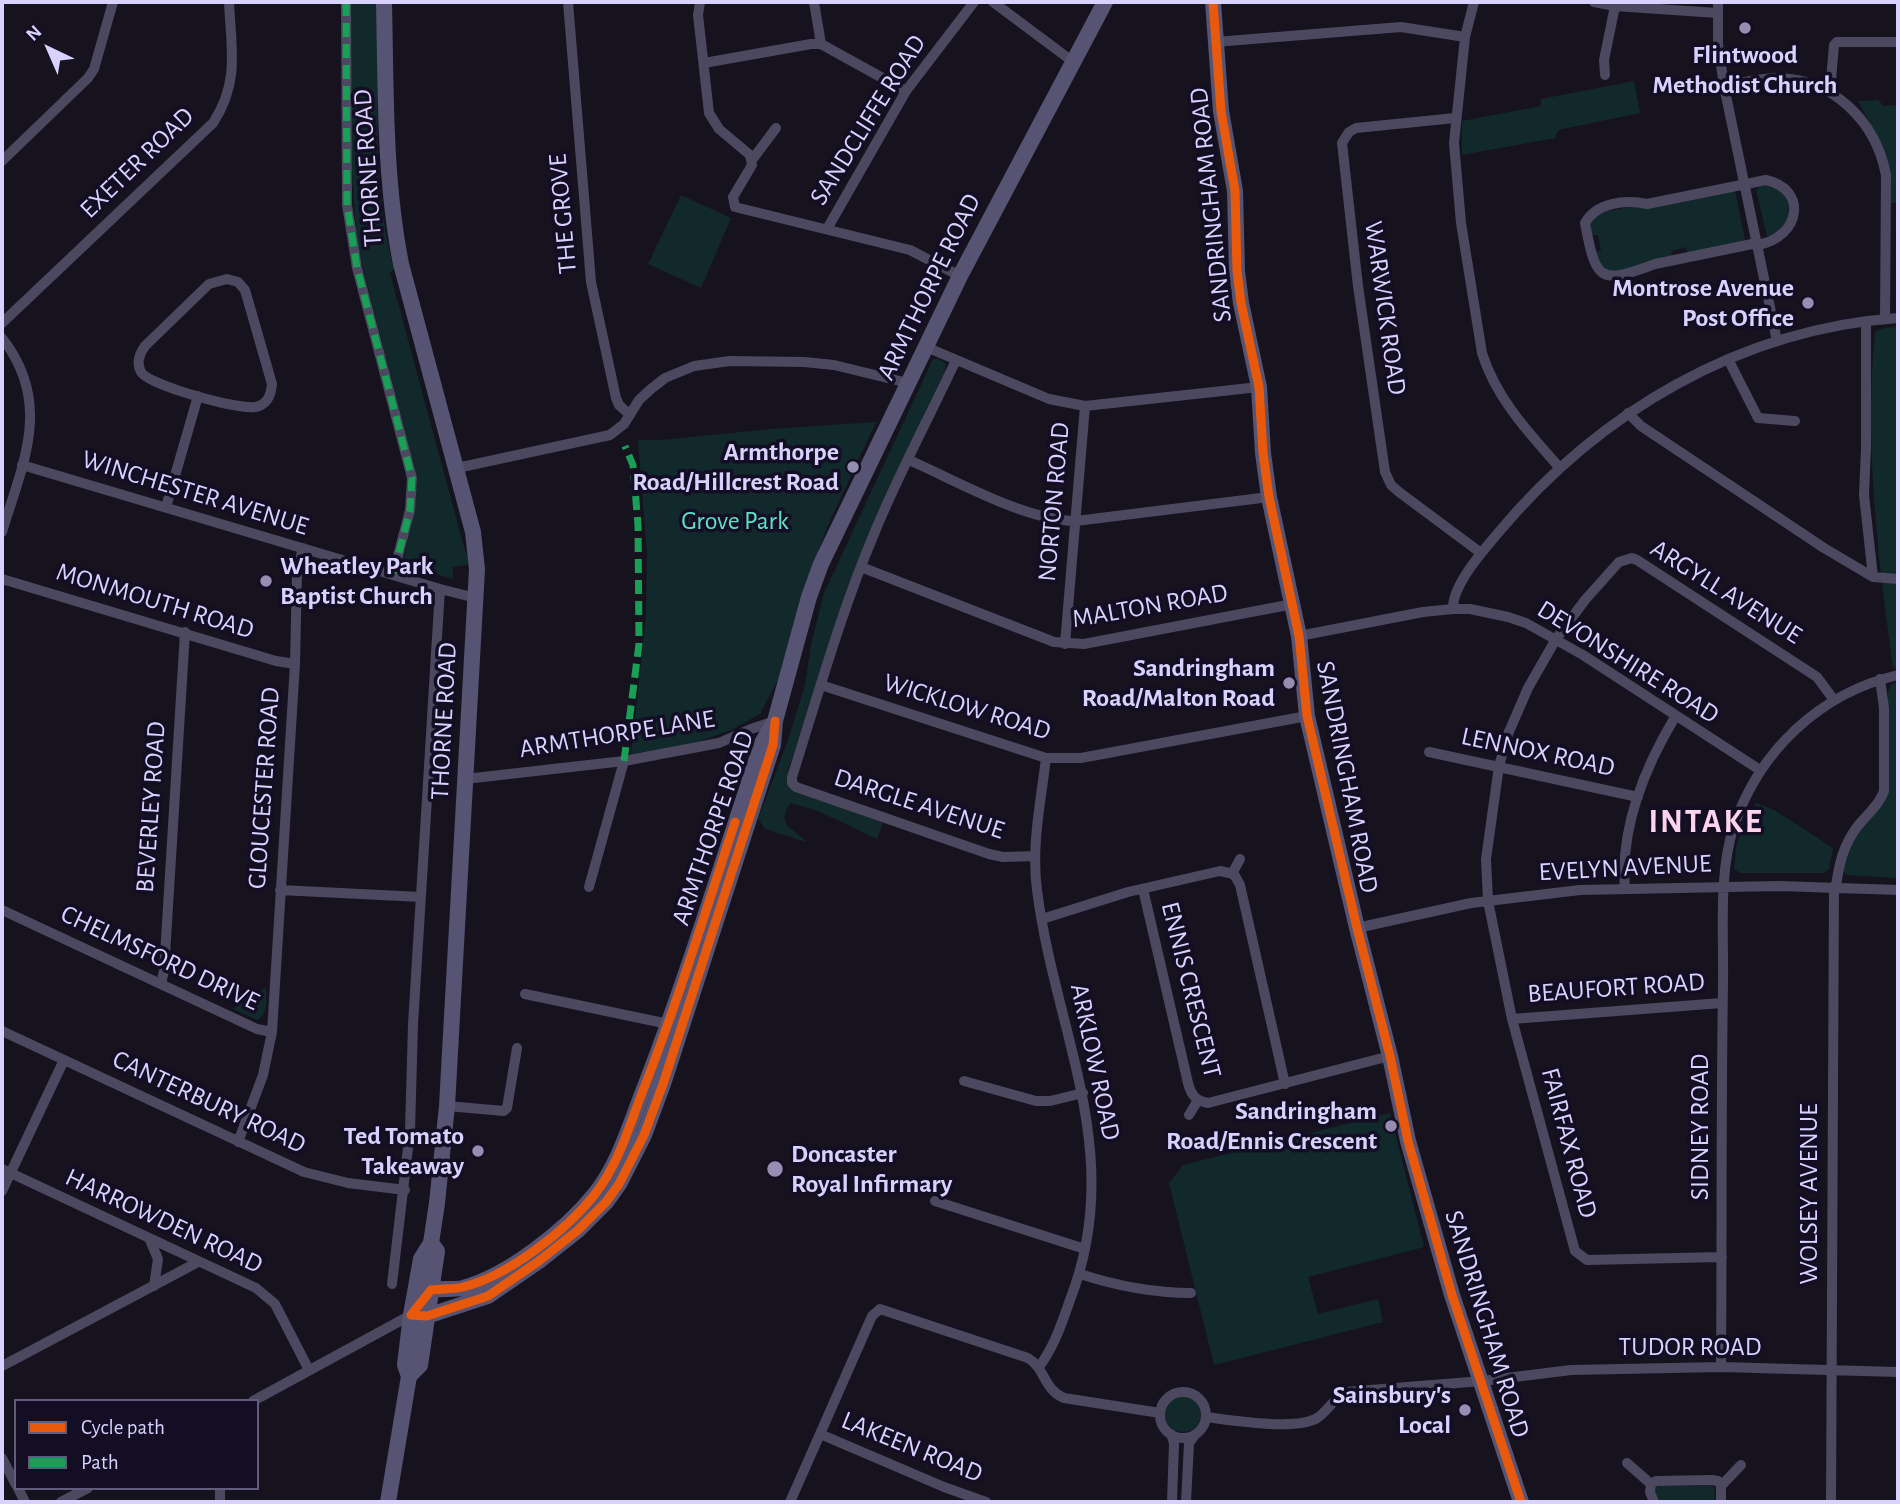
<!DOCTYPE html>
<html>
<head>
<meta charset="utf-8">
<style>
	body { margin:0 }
	#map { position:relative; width:1900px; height:1504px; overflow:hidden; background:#16131f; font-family:"Alegreya Sans",sans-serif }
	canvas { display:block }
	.frame { position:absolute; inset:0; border:4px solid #d9d1ff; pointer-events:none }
	.legend { position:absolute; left:14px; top:1399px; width:245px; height:91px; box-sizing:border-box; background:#130e24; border:2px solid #625c7c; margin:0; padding:9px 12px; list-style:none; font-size:21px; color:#d9d1ff }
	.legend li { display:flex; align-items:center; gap:14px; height:35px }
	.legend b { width:35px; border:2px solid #625c7c }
	.north { position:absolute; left:14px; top:14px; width:70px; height:70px; -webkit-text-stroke:5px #130e24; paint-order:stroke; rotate:316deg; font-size:19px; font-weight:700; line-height:28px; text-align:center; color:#d9d1ff }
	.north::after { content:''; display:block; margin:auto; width:24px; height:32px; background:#d9d1ff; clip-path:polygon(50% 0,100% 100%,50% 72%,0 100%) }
</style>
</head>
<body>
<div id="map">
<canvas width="1900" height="1504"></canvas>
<div class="frame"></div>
<ul class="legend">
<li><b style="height:9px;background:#e8590c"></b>Cycle path</li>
<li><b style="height:9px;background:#1a9f57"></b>Path</li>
</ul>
<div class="north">N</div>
</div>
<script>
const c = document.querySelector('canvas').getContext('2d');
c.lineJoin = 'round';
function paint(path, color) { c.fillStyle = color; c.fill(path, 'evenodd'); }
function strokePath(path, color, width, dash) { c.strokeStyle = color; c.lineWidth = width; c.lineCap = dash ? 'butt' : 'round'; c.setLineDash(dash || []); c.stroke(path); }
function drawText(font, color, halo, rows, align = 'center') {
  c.font = font + ' "Alegreya Sans",sans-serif'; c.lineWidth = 7; c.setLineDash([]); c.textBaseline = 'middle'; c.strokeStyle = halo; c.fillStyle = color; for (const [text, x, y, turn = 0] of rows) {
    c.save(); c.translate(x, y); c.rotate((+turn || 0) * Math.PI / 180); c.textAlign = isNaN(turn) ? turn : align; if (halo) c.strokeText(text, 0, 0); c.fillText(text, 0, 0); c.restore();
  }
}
paint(new Path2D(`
	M351 2H378C380 90 370 183 394 269L390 273 464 547 470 564 453 567V579L402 565 414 514 417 477 357 245 350 147Z
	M1634 81 1640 113 1558 130 1555 138 1462 155V121L1541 106V99Z
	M1878 100 1884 106 1898 105V203H1891L1881 144 1858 101Z
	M1764 183C1785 191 1789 195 1789 218L1773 238 1767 236 1756 190Z
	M1735 190 1745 241 1688 254 1686 247 1672 251 1671 256 1615 272 1604 270 1595 252 1601 250 1598 235H1591L1590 221 1601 212Z
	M681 195 731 218 701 288 648 264Z
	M1898 326V667L1893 668C1878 556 1864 445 1875 332L1880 329Z
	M933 359H938L946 363 945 371 906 455 788 769 787 785 796 791 883 823 877 839 816 810 790 803C775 828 794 827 806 842L765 829 758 819 788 740 805 685 811 645 824 593Z
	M876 422 826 530 799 606 778 680 760 714 731 730 691 744 631 754 646 617 647 553 638 440H662L771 429Z
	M1898 682V878L1846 875 1843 871 1847 852 1886 788 1888 691 1891 685Z
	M1756 803 1776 811 1833 848 1829 869 1824 873H1740L1734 869 1737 843Z
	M266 987C266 999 269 1012 258 1020L233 1009Z
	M1390 1113 1424 1247 1308 1277 1318 1314 1378 1299 1383 1322 1214 1365 1169 1183 1183 1165Z
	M1165 1414a18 18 0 1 1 36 0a18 18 0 1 1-36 0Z
	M1661 1486H1711L1714 1487 1715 1502H1659L1655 1491 1656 1487Z`), '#12292c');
strokePath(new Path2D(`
	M346 2 347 205 357 268 412 478 410 510 393 575
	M568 2 591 282 616 398 619 405 630 415
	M700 2 698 15 709 113 719 129 750 155 752 165 733 197 735 207 910 250 960 276
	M814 2 821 44
	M993 2 1072 61
	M1474 2 1465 37 1454 143 1461 223 1482 353C1496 398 1528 432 1559 467
	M1594 2 1615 6 1717 13
	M1718 2V44L1724 86 1777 341
	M1215 42 1401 27 1465 37
	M704 63 811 44H821L906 91
	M1605 75 1604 60 1615 6
	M1724 86C1741 83 1759 78 1778 78 1834 79 1876 122 1886 175L1885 319
	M1830 92 1834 45 1837 42H1897
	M1455 118 1356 128 1349 132 1342 143 1358 286 1385 472 1391 485 1399 492 1481 553
	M752 160 776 128
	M2 161 88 78 94 69 113 2
	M827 229 906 91 974 2
	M1757 243 1655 264C1599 285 1596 281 1585 223 1596 203 1625 199 1647 204L1766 180C1808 189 1801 237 1758 245
	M227 279 238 282 245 290 272 384C271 393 269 402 259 406 246 413 148 385 141 372 136 363 140 353 145 346L209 284Z
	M1866 322V448L1864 495 1873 577
	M2 323 213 123C240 82 231 48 229 2
	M2 338C53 403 23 463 2 532
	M926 347 1049 399 1085 406 1259 387
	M1728 359 1758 418 1795 421
	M956 360C929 418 898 475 874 534 841 612 818 695 792 777V783L796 787 989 854 1003 857 1035 856
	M1628 413 1641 426 1824 548 1873 577 1898 579
	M909 460C957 481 1024 520 1076 521L1269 497
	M22 465 440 589 476 598
	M457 468 610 435 624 424 639 400 651 389 665 378 694 366 730 361 804 362 834 365 908 383
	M166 507 198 396
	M861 567 1054 642 1084 644 1293 604
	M2 579 276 661 295 664
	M1453 609C1452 585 1483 551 1498 533 1599 412 1740 329 1898 318
	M1299 636 1423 612 1453 609H1470L1508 617 1526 623 1583 655 1760 770
	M1065 644 1085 406
	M821 685 1046 758H1081L1307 716
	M1429 752 1638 797
	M465 779 624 761 719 743 751 729 775 721
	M1232 874 1240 859
	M1836 886C1839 864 1843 846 1857 827 1866 815 1879 806 1884 791V708L1880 679
	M589 887 624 761
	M1143 889 1188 1083C1191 1095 1196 1101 1208 1103L1390 1056
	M1625 889C1620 829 1645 767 1675 717
	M280 890 421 897
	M2 910 257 1029 272 1032 263 1075 238 1142
	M1042 919 1128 892 1220 871 1234 874 1240 885 1285 1084
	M1357 928 1471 903 1580 890 1779 886 1898 890
	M161 984 164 971 185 632
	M525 994 673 1025
	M1512 1019 1722 1003
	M2 1031 304 1172 348 1183 405 1190
	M272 1032 295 664 297 572 303 548
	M964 1081 1036 1101H1050L1083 1093
	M447 1106 504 1111 507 1108 517 1048
	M1189 1115 1198 1100
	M2 1169 256 1288 275 1304 309 1370
	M2 1191 64 1060
	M935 1201 1085 1249
	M150 1240 158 1259 154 1286
	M1722 1257 1587 1260 1575 1251 1512 1019 1488 901 1486 859 1499 766 1508 734 1528 688 1556 639 1585 600 1619 562 1632 558 1637 560 1817 677 1834 700
	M1080 1274C1117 1286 1152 1293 1191 1293
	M392 1284 410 1131 413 1024 440 589
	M2 1366 198 1262
	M1039 1367C1054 1347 1062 1323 1070 1300 1127 1153 1055 1033 1037 890 1031 846 1041 801 1046 758
	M1721 1367C1722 1240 1721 1112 1723 985 1724 935 1718 873 1734 826 1759 751 1820 693 1898 675
	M1160 1415a23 23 0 1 1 46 0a23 23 0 1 1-46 0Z
	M253 1401 411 1315
	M1206 1417C1230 1420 1297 1431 1317 1418 1328 1411 1333 1399 1345 1392L1482 1381 1571 1370 1721 1367 1898 1372
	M820 1434 944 1487 986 1502
	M1171 1434 1174 1443 1172 1502
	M2 1458 16 1485
	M1627 1463 1651 1484
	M1721 1486 1741 1465
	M18 1488 25 1502
	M220 1488V1502
	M61 1502 88 1488
	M790 1502 872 1316 880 1309 1028 1358C1045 1368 1044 1390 1064 1398L1160 1413
	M1186 1502 1189 1443 1195 1435
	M1654 1502 1650 1492 1651 1484 1656 1481 1712 1480 1718 1481 1721 1486V1502
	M1831 1502 1834 886`), '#4b4860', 10);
strokePath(new Path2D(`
	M384 2C386 89 384 178 401 264L473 532 477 569 447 1106 437 1203 431 1243 421 1259 411 1315 405 1365 409 1376 388 1502
	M1213 2 1221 111 1235 191 1237 271 1241 303 1259 387 1263 453 1269 497 1299 636 1307 716 1357 928 1390 1056 1408 1141 1452 1295 1521 1502
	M412 1313 431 1290C442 1288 452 1290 463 1288 508 1276 566 1230 595 1194 620 1163 631 1121 646 1084 689 972 724 857 762 743L773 724
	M411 1315 427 1316 488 1296 539 1261 578 1230 606 1202 619 1184 644 1135 663 1084 773 745 775 721 809 597 821 564 960 276 1105 2
	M409 1376 420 1365 437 1251 431 1243`), '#575473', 16);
strokePath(new Path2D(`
	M346 2 347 205 357 268 412 478 410 510 393 575
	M624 761 639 644 638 525 633 465 625 446`), '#1a9f57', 7, [14, 7]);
strokePath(new Path2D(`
	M1213 2 1221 111 1235 191 1237 271 1241 303 1259 387 1263 453 1269 497 1299 636 1307 716 1357 928 1390 1056 1408 1141 1452 1295 1521 1502
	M411 1315 427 1316 488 1296 539 1261 578 1230 606 1202 619 1184 644 1135 663 1084 773 745 775 721
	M411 1315 431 1290C442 1288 452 1290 463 1287 508 1276 567 1230 595 1194 618 1165 629 1127 642 1093 677 1004 705 913 735 822`), '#e8590c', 9);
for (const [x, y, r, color] of [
	[1745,28,7,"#958eb1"],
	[1808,303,7,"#958eb1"],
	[853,467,7,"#958eb1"],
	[266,581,7,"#958eb1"],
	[1289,683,7,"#958eb1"],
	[1391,1126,7,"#958eb1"],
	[478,1151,7,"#958eb1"],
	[775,1169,9,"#958eb1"],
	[1465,1410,7,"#958eb1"]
]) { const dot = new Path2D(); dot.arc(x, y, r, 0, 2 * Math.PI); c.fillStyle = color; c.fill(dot); strokePath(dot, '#130e24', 2.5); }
drawText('bold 26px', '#d9d1ff', '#130e24', [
	["Flintwood",1745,55,"center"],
	["Methodist Church",1745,85,"center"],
	["Montrose Avenue",1794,288],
	["Post Office",1794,318],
	["Armthorpe",839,452],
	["Road/Hillcrest Road",839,482],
	["Wheatley Park",280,566,"left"],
	["Baptist Church",280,596,"left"],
	["Sandringham",1275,668],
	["Road/Malton Road",1275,698],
	["Sandringham",1377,1111],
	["Road/Ennis Crescent",1377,1141],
	["Ted Tomato",464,1136],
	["Takeaway",464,1166],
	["Doncaster",791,1154,"left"],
	["Royal Infirmary",791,1184,"left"],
	["Sainsbury's",1451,1395],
	["Local",1451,1425]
], 'right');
drawText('26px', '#d9d1ff', '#130e24', [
	["SANDCLIFFE ROAD",868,120,-58],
	["EXETER ROAD",137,163,-44],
	["THORNE ROAD",368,168,-94],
	["SANDRINGHAM ROAD",1211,205,-96],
	["THE GROVE",563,214,-95],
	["ARMTHORPE ROAD",929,287,-64],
	["WARWICK ROAD",1385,308,82],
	["WINCHESTER AVENUE",195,493,17],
	["NORTON ROAD",1054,502,-85],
	["ARGYLL AVENUE",1726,592,32],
	["MONMOUTH ROAD",155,601,17],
	["MALTON ROAD",1150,606,-10],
	["DEVONSHIRE ROAD",1628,662,32],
	["WICKLOW ROAD",967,707,17],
	["THORNE ROAD",444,721,-87],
	["ARMTHORPE LANE",617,734,-9],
	["LENNOX ROAD",1538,752,12],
	["SANDRINGHAM ROAD",1347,777,79],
	["GLOUCESTER ROAD",264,788,-86],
	["DARGLE AVENUE",919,804,18],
	["BEVERLEY ROAD",151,807,-86],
	["ARMTHORPE ROAD",713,828,-71],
	["EVELYN AVENUE",1625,868,-3],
	["CHELMSFORD DRIVE",160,958,25],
	["BEAUFORT ROAD",1616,988,-4],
	["ENNIS CRESCENT",1191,990,76],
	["ARKLOW ROAD",1095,1062,78],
	["CANTERBURY ROAD",209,1102,25],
	["SIDNEY ROAD",1700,1127,-90],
	["FAIRFAX ROAD",1569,1143,75],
	["WOLSEY AVENUE",1809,1194,-90],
	["HARROWDEN ROAD",164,1221,25],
	["SANDRINGHAM ROAD",1487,1324,73],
	["TUDOR ROAD",1690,1347],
	["LAKEEN ROAD",912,1447,22]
]);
drawText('26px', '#5ae2c9', '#130e24', [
	["Grove Park",735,521]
]);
c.letterSpacing = '2px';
drawText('bold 33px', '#ffd3ec', '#130e24', [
	["INTAKE",1706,822]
]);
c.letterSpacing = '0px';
</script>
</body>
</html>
